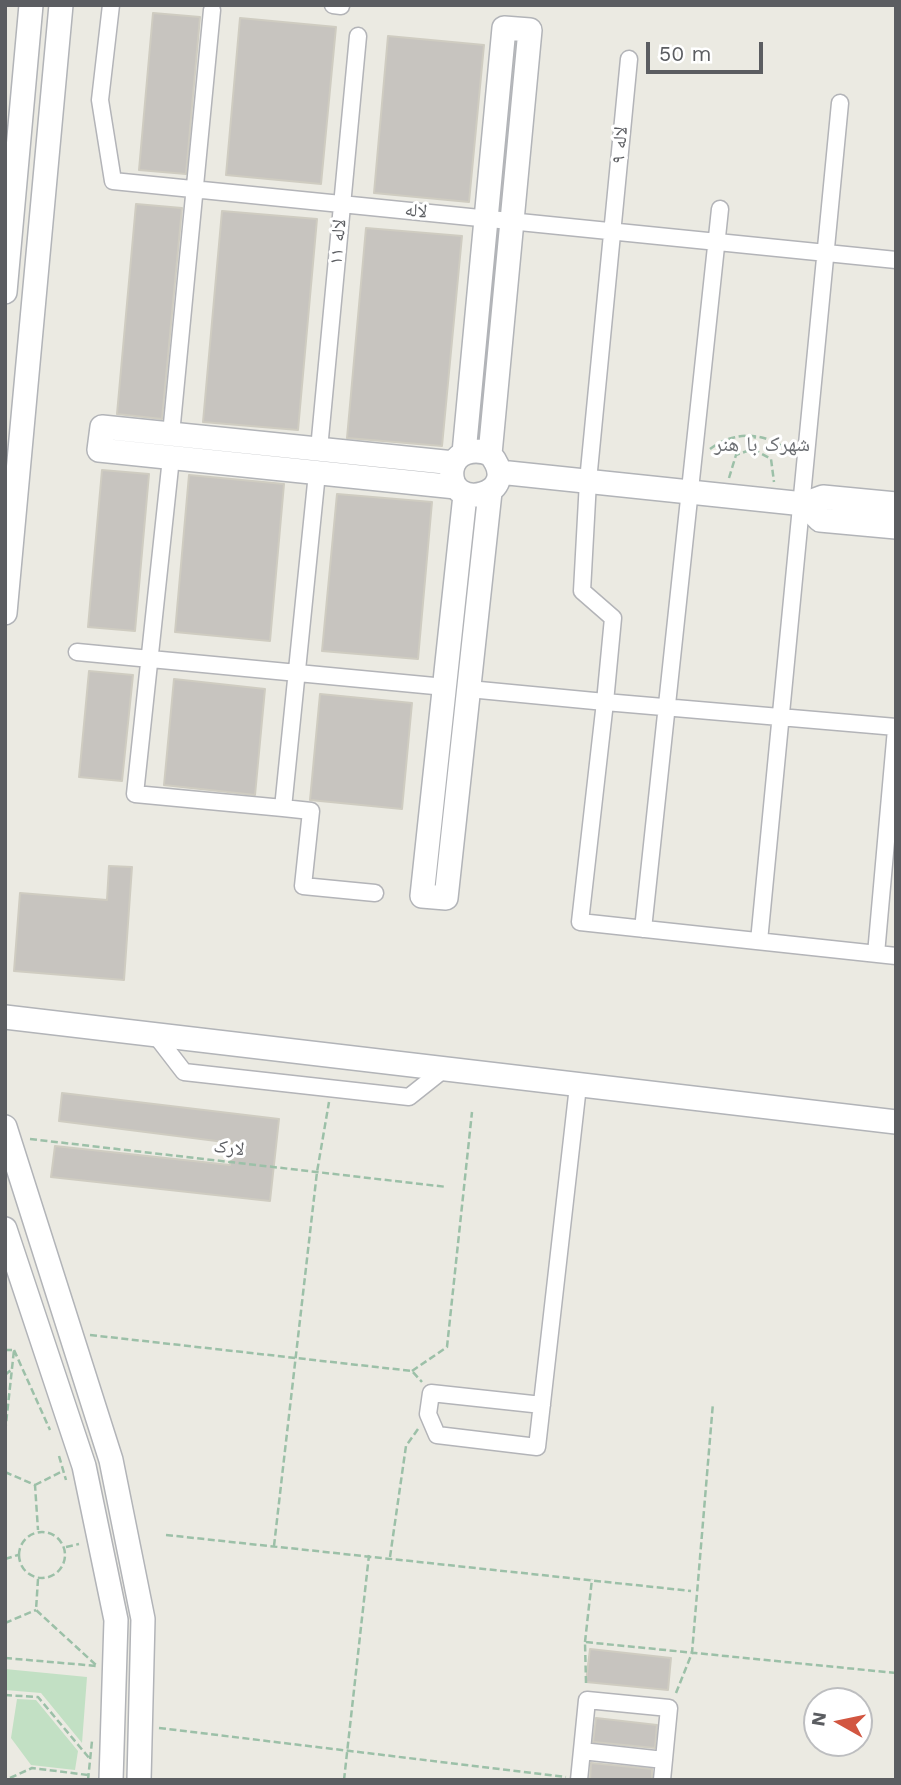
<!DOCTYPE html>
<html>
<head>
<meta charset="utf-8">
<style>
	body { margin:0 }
	#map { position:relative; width:901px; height:1785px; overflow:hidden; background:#ebeae2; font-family:"Work Sans",sans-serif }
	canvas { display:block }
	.frame { position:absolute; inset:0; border:7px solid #5b5d61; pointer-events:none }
	.north { position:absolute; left:803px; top:1687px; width:70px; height:70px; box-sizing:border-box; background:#fff; border:2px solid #bdbec0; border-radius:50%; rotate:279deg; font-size:19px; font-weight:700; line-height:28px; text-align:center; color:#5b5d61 }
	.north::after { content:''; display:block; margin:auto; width:24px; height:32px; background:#d25641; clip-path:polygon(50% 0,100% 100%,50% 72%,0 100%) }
	.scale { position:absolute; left:646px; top:42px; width:117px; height:32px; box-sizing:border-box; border:4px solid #5b5d61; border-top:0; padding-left:9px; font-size:21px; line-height:24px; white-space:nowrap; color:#5b5d61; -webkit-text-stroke:5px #fff; paint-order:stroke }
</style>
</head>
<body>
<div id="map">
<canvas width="901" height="1785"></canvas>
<div class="frame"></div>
<div class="north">N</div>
<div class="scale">50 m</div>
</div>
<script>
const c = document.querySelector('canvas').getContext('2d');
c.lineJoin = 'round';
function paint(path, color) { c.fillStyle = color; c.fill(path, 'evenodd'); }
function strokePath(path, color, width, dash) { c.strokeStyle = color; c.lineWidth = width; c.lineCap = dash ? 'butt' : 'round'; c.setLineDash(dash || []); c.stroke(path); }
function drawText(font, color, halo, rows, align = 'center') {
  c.font = font + ' "Work Sans","Noto Naskh Arabic",sans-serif'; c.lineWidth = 6; c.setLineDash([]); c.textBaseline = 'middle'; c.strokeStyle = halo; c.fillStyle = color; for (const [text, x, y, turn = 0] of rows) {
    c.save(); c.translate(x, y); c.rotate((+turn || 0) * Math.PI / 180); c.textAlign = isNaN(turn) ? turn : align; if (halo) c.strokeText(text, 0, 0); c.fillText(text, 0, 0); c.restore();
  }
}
paint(new Path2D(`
	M5 1669 87 1677 82 1743 41 1693 5 1690Z
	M17 1699 36 1700 78 1751 75 1770 31 1765 11 1738Z`), '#c2e0c4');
const building = new Path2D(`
	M153 13 200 17 186 174 139 170Z
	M240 18 336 27 321 184 226 175Z
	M388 36 484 45 469 202 374 193Z
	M136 204 182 208 162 419 117 414Z
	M222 211 317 219 298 430 203 422Z
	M366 228 462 236 442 446 347 438Z
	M102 470 149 474 135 631 88 627Z
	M189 475 284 484 270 641 175 632Z
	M337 494 432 502 418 659 322 651Z
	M89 671 133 675 122 781 79 777Z
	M174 679 265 689 255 795 164 785Z
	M320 694 412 703 402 809 310 800Z
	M109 866 132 867 124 980 14 971 20 893 107 900Z
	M62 1093 279 1119 270 1201 51 1177 55 1146 230 1165 232 1143 59 1121Z
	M590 1649 671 1658 668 1690 586 1682Z
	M596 1718 657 1725 655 1748 593 1742Z
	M591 1763 652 1769V1780H590Z`);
paint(building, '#c7c4bf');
strokePath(building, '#cfccc1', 2);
const street = new Path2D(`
	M111 5 100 100 113 181 896 260
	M333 5 341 6
	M629 59 588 481 582 591 613 618 605 702 896 727
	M171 434 212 10
	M319 449 358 36
	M171 458 135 794 283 808 317 473
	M77 652 445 687
	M469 689 605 702 580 922 896 956
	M283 808 311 811 303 886 375 893
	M643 929 720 209
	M759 941 840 103
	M876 954 896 729
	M157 1037 184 1072 409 1097 443 1070
	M542 1405 431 1393 428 1414 437 1435 537 1447 578 1086
	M582 1751 664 1760
	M579 1780 587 1700 669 1708 662 1780`);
const secondary = new Path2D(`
	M5 292 31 5
	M464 453 504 28 530 30 490 454C525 496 447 513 452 470 455 451 475 448 490 454
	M454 463 102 427 99 450 456 487
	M499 472 804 504 823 497 896 504
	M465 495 422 896 446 898 490 492
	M804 504 820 520 896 527
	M5 613 61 5
	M5 1017 896 1122
	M5 1127 111 1460 143 1619 139 1780
	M5 1229 84 1466 116 1620 111 1780`);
strokePath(street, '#b3b4b8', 19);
strokePath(secondary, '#b2b4b8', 26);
strokePath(new Path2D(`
	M710 449C735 430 766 432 790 452
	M753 449 755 436
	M729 478 736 455 753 449 771 459 774 482
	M30 1139 447 1187
	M90 1335 412 1371 422 1382
	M5 1350H14L5 1433
	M14 1350 50 1430
	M412 1371 447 1347 472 1112
	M5 1375 12 1369
	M59 1456 66 1480
	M5 1472 35 1485 38 1530
	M35 1485 63 1471
	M19 1555a23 23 0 1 1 46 0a23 23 0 1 1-46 0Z
	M166 1535 691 1591
	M274 1546 317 1172 329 1102
	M66 1547 79 1544
	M390 1557 406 1446 418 1429
	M5 1559 18 1555
	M38 1579 36 1610 96 1665
	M5 1623 36 1610
	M585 1642 592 1579
	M5 1658 97 1666
	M586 1683 585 1642 896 1673
	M676 1693 692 1653 713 1403
	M5 1695 38 1697 90 1759
	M159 1728 566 1777
	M10 1778 32 1768 88 1775
	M88 1780 92 1741
	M344 1780 369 1555`), '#9cc0a8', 2.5, [7, 3.5]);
strokePath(street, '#fff', 16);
strokePath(secondary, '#fff', 23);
drawText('19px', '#5b5d61', '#fff', [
	["لاله ۹",620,145,-85],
	["لاله",416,211,6],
	["لاله ۱۱",338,242,-85],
	["لارک",229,1148,7]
]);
drawText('21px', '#6c6f73', '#fff', [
	["شهرک با هنر",762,445]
]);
</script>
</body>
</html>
